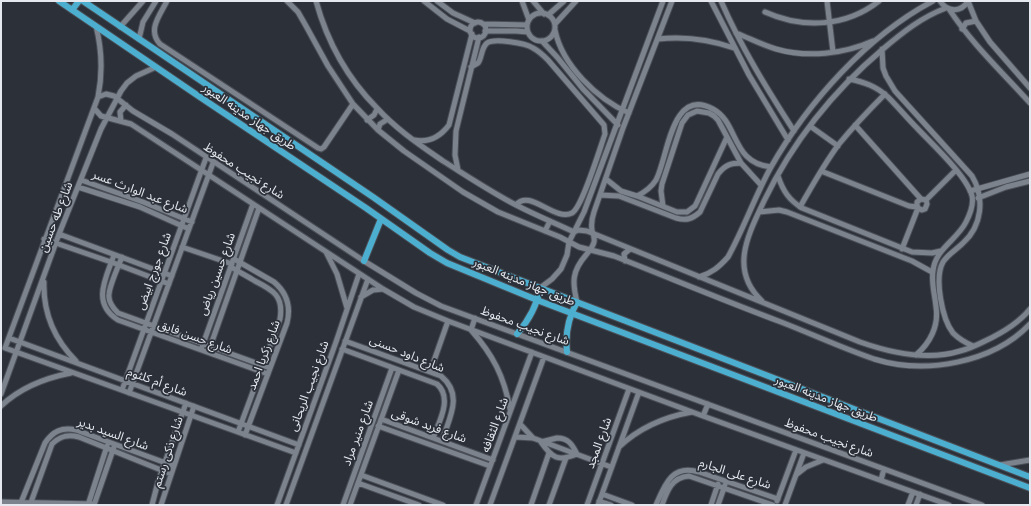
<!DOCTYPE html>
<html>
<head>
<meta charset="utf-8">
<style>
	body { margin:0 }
	#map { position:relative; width:1031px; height:506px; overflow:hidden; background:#2b3039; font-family:Mulish,sans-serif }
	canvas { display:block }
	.frame { position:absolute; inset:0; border:2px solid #e5e9ef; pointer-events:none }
</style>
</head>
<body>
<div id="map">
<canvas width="1031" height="506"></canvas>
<div class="frame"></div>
</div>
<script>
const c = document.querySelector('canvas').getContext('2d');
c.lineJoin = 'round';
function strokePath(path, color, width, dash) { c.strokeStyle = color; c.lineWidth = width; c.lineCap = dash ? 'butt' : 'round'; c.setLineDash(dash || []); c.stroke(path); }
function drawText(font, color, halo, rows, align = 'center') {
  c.font = font + ' Mulish,"Noto Sans Arabic",sans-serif'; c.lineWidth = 3.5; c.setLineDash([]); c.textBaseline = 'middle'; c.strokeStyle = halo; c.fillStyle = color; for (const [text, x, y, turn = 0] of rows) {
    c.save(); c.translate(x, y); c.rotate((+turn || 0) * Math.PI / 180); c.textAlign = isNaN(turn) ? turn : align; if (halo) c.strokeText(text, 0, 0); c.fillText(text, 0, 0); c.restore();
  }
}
const minor = new Path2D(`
	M167 1C160 15 147 30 160 44L318 148 321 149 324 147 353 104
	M287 1 298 12 306 26 328 66 353 104 378 130 404 151 463 192 498 212 560 237 579 247 614 256C670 278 725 301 781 322 812 334 842 348 874 359 925 375 993 363 1030 324
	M316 1C327 41 348 79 377 108 396 129 420 145 443 161 467 176 491 192 516 205 535 215 555 223 574 232L578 230 587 231 860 342C891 353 928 361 960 351 969 349 977 345 985 341 1002 333 1018 324 1030 309
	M424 1 447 19 470 31
	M437 1 453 13 475 23
	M522 1 529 20
	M533 1 544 14
	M711 1 749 75 788 140
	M721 1C741 47 767 89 794 131
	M827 1 833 52
	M940 1C947 12 961 13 968 1
	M968 1 976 21 990 42 1030 88
	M949 9C972 44 1002 72 1030 103
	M765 12C803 29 846 27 879 1
	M527 27a14 14 0 1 1 28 0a14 14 0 1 1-28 0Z
	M548 15 564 1
	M470 30a8 8 0 1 1 16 0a8 8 0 1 1-16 0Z
	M483 24 527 25
	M555 24 576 1
	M96 26C102 50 103 72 98 97L5 348 296 453
	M120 27 143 1
	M962 29 966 23 976 21
	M555 30C562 65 597 99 629 113
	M485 31H516L528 32
	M736 33C749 38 762 45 776 49 807 58 844 54 873 41
	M139 39 143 22 156 1
	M658 39C685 36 708 39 734 48
	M542 41 557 57 583 89 618 125
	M882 49 883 68 886 76 895 91 972 176C985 198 982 226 963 243 956 250 948 254 943 262 934 278 942 319 953 333 959 339 966 343 973 346
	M471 67 478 63C482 58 481 48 487 43 494 38 526 43 533 48 539 51 543 55 548 60L604 125 605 134C600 148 582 208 572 213 555 222 529 188 516 205
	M849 79C864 82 876 86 888 97 898 107 907 118 917 128 931 143 967 176 972 196 974 204 970 214 966 222 957 240 935 249 933 271 931 283 935 295 936 307 939 326 930 343 916 355
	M98 97 106 94 114 96 133 111 172 134 364 261 416 293 441 306 982 505
	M94 108 101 116 131 124 383 289 414 307 448 321 703 416 949 505
	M367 120 374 115 377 109
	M121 121 120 112 126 105
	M855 125 921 199
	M810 126 838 146
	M378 130 380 124 388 119
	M414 140C429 143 440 137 449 125L472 34
	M458 170 455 155 456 131 479 37
	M821 171 909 206 917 207
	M778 176C783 191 789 200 802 208L912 252 932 253 941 251
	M606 179 621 191 637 196 677 212H687L695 206 697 202 727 137
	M81 180 143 202 192 222
	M78 187 140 207 189 229
	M970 191 1030 174
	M600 195 619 196 676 218C686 221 692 219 700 212L718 174C725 165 731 163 741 163
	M637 196C645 192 651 188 656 180 668 158 671 86 713 109 739 123 731 163 771 167
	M978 198 1006 187 1030 181
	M926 200 956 170
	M663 206 661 191 662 184 682 123 688 115 697 111 709 113 714 116 718 120 741 163 761 185
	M800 207C812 186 824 164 839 144 853 127 869 110 885 94
	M759 212 779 210 787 212 912 261 932 272
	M545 231 550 221
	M59 234 172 276
	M44 239 111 262 169 284
	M182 247 232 264
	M902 249 918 208 917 205V202L921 199 926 200 927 204 925 209 922 210 918 208
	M326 252 337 274 347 308
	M114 255C106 278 91 303 118 320L268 374
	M122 257C118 267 110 284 109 294 108 301 113 308 118 313L270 368
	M234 259 274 282C287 293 291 307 287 323L245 435
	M625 261 624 254 630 249
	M231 267C239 272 247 276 255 281 273 290 284 296 280 319L238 432
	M699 277C712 273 719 267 728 257 744 228 755 196 771 167 808 102 867 36 933 1
	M44 282C43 313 54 339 76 361
	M540 288 552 279 561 269 567 255 569 242 584 212 663 1
	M361 297 373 290 383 289
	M762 301C729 270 748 235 764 201 793 141 832 92 883 49 903 32 922 17 946 8
	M577 302C572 282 572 271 586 255 589 251 593 247 594 242 595 238 593 234 592 230 591 224 592 218 594 212L623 128 672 1
	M475 318 471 330C493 355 504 376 510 409
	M9 338 299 445
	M345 341 441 376C464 395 449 418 442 441
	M202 347 253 204
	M342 349 437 384C453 398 439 422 433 438
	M209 350 259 208
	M430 372 448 321
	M122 390 206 158
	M129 393 213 163
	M1 394 59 234 101 129 121 91 127 83 136 76 156 67
	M1 406C21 387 45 378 71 373
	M703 416 708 404
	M381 419 493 460
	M520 424 533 438
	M378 426 490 466
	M516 437 533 438 611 467
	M557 438C568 438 572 444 577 454 558 462 552 458 541 442Z
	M619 447C640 427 664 417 692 412
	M1000 465 1030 460
	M797 474 806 467 823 460
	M361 475 443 505
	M881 480 884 469
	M358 483 419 505
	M602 494 632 505
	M599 501 611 505
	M777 501 796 450
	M1 502 94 504
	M20 505 45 443C53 431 62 427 76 430L174 466
	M30 505 52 444C60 436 68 434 79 437L171 474
	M88 505 107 446
	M94 505 114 447
	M152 505 158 482 186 403
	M161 505 194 406
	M277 505 336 342 359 274
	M286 505 368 279
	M343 505 392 368
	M350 505 399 370
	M476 505 532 352
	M490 505 544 357
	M531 505 549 453
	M549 505 566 458
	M587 505 629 389
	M598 505 639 392
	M656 505C665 484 672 464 699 472L778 499
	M662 505C667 491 672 477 689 476L773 505
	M711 505 718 484
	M718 505 725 485
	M785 505 804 453
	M908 505 913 492
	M916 505 920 494`);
const major = new Path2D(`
	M59 1 197 95 366 208 430 253 447 263 537 300 1030 488
	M83 1 373 197 448 250 460 257 1030 477
	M72 10 79 1
	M364 261 381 219
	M517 334C529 320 537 306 540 288
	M567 352C565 334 568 318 577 302`);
strokePath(minor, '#4a4e56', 7);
strokePath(major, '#4a4e56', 8);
strokePath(minor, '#7c838d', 5);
strokePath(major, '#4dafd0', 6);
drawText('12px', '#e5e9ef', '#2b3039', [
	["طريق جهاز مدينه العبور",249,117,34],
	["شارع نجيب محفوظ",244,171,33],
	["شارع عبد الوارث عسر",140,192,21],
	["شارع طه حسين",56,217,-69],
	["شارع جورج ابيض",154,271,-70],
	["شارع حسين رياض",217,274,-70],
	["طريق جهاز مدينه العبور",524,282,22],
	["شارع نجيب محفوظ",525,326,20],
	["شارع حسن فايق",195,337,20],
	["شارع داود حسنى",407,354,22],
	["شارع زكريا احمد",264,355,-70],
	["شارع أم كلثوم",157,382,20],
	["شارع نجيب الريحانى",309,386,-70],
	["طريق جهاز مدينه العبور",826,399,21],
	["شارع الثقافه",495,425,-70],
	["شارع فريد شوقى",429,426,20],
	["شارع منير مراد",358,433,-70],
	["شارع السيد بدير",113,434,20],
	["شارع نجيب محفوظ",829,438,20],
	["شارع المجد",599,443,-70],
	["شارع ذكى رستم",168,452,-72],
	["شارع على الجارم",735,474,18]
]);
</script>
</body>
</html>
